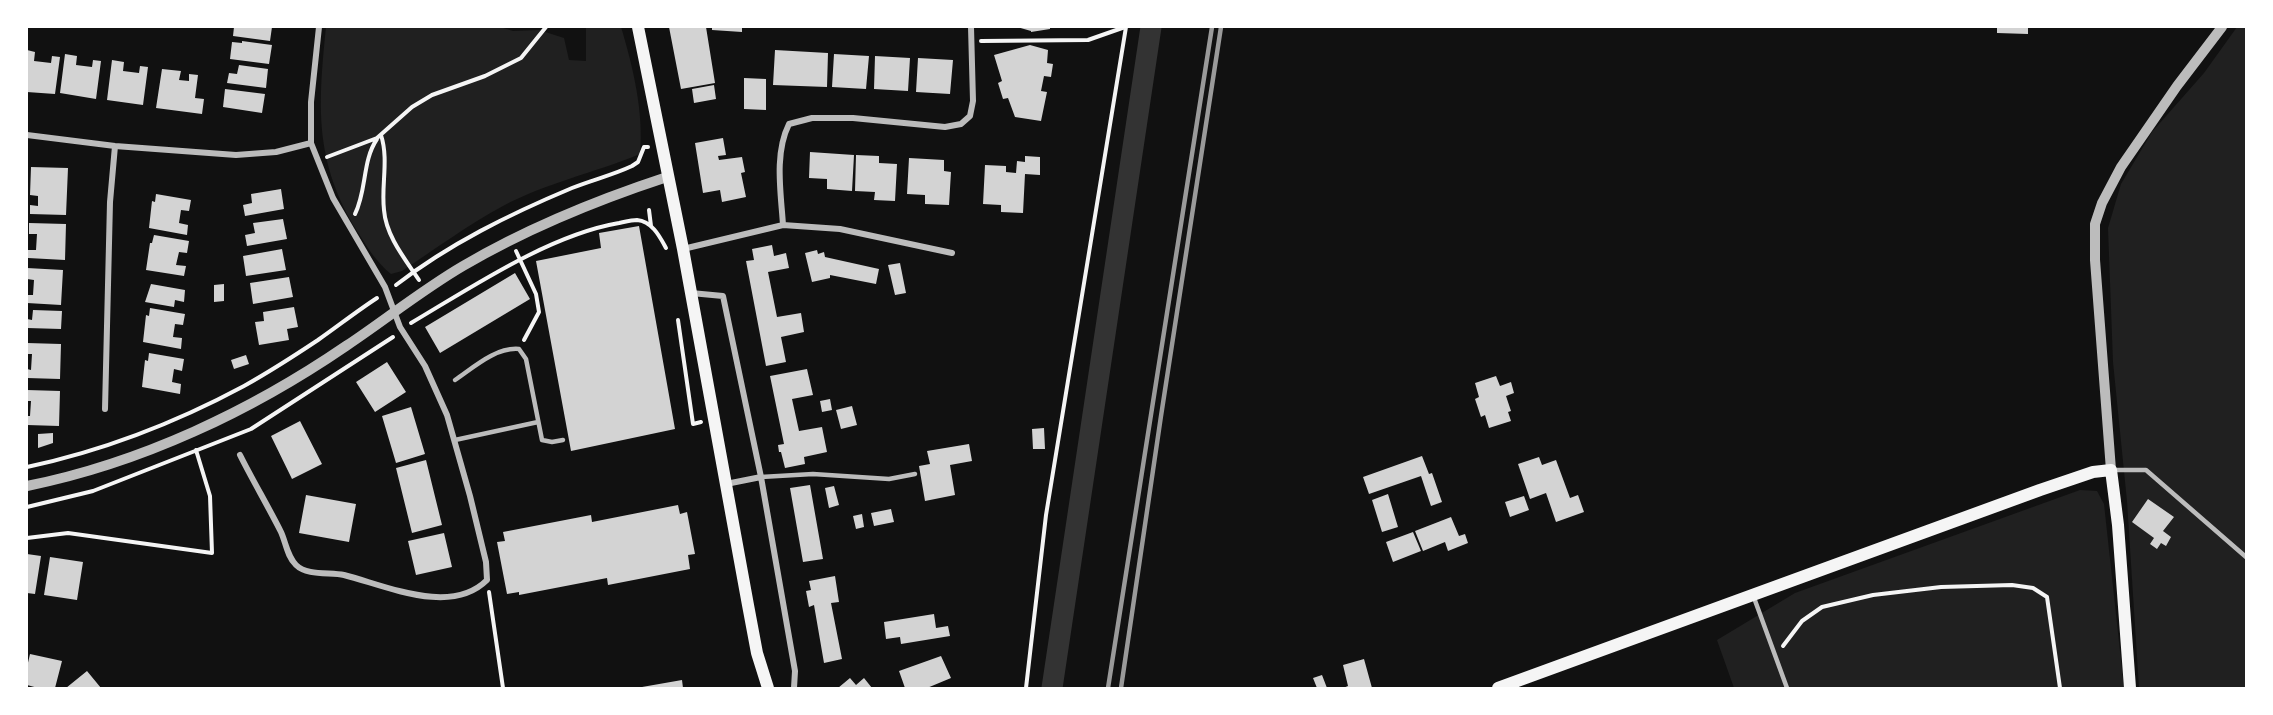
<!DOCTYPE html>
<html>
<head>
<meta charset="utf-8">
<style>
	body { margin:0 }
	#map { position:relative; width:2273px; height:715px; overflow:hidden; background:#111; font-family:"IBM Plex Sans",sans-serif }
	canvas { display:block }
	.frame { position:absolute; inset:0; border:28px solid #fff; pointer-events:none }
</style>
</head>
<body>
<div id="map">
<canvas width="2273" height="715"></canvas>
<div class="frame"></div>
</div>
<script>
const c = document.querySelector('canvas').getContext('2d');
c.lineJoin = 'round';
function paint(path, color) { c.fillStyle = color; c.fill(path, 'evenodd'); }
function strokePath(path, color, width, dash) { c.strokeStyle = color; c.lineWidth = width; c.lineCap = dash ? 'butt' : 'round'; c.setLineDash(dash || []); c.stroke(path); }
paint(new Path2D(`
	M326 27H500L513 31 539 30 564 38 569 60 586 61V27H621C633 67 644 112 640 154 594 173 546 183 503 206 468 225 435 249 402 271L391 274C376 262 368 248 357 231 314 161 318 106 326 27Z
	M2237 27H2246V688H2139L2127 501 2113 362 2108 228 2121 184 2152 132 2204 73Z
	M2080 490 2097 491 2104 504 2124 688H1734L1717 640 1795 593Z`), '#202020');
strokePath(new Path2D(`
	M1052 688 1151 27`), '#333', 21);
paint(new Path2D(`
	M234 27H272L270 41 233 36Z
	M669 27H706L715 83 681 89Z
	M712 27H742V32L712 30Z
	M1017 27H1050V29L1031 32V31Z
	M1997 27H2028V34L1997 33Z
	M242 41 272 45 269 64 230 59 232 42 242 43Z
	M1030 45 1048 50 1047 63 1053 64 1051 77 1044 76 1041 91 1047 92 1041 121 1015 117 1008 98 1003 99 998 83 1002 81 994 55Z
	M27 50 35 52 34 61 51 63 52 56 60 57 55 94 27 92Z
	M775 50 828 53 827 87 773 85Z
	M65 54 77 56 76 65 92 67 93 60 101 61 96 99 60 93Z
	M834 54 869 56 866 89 832 87Z
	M875 56 910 58 908 91 874 89Z
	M918 58 953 60 950 94 916 92Z
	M112 60 124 62 123 71 139 73 140 66 148 67 143 105 107 100Z
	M239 65 268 69 266 88 227 83 229 73 237 74Z
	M162 69 181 71 179 80 189 81V74L198 75 195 98 204 99 202 114 156 108Z
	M744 78 766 79V110L744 109Z
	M714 85 716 99 694 103 692 89Z
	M225 89 265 94 262 113 223 107Z
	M723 138 726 155 718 156 719 160 742 157 745 172 741 173 746 197 722 202 720 190 703 193 695 143Z
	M810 152 854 155 852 191 827 189V179L809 178Z
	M856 155 879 156V163L897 164 895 201 874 200 875 192 855 191Z
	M1025 156 1040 157V175L1025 174 1023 213 1001 212V205L983 204 985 165 1006 166V172L1016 173 1017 161 1025 162Z
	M909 158 944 160V171L951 172 949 205 925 204V195L907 194Z
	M31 167 68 168 66 215 30 214V205L38 206V196L30 195Z
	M281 189 284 209 245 216 243 205 252 203 251 194Z
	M156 194 191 200 189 211 181 210 179 223 188 225 187 235 149 228 152 201 155 202Z
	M283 219 287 239 247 246 245 235 255 233 253 223Z
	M29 223 66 224 65 260 28 258V250H36L37 234H29Z
	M639 226 675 429 571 451 536 261 601 248 599 233Z
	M154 235 189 241 187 253 179 252 176 265 186 266 184 276 146 270 150 243H152Z
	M772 245 774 256 786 253 789 268 768 272 777 317 801 313 804 332 781 337 786 362 766 366 746 261 754 260 752 249Z
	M282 249 286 270 246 276 243 256Z
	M817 250 818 254 824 252 825 257 879 269 876 284 830 275V278L812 282 805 253Z
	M900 263 906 293 895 295 888 265Z
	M27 268 63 270 61 305 27 303V295H33L34 280 27 279Z
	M515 273 530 299 440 353 425 327Z
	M289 277 293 297 253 304 250 283Z
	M151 284 185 290 184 302 175 300 174 307 145 302Z
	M224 284V301L214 302V285Z
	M294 307 298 327 287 329 289 340 259 345 255 322 264 321 263 312Z
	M150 308 185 314 183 325 175 324 173 337 182 338 181 349 143 342 146 315 149 316Z
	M33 310 62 311 61 329 27 328V319L32 320Z
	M27 343 61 344 60 379 27 378V369L31 370 32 354H27Z
	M149 353 184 359 182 371 174 369 172 382 181 384 180 394 142 387 145 360 148 361Z
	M246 355 249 364 234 369 231 360Z
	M387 362 406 392 375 412 356 382Z
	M807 369 813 395 792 399 799 431 822 427 827 452 804 457 805 464 785 468 781 452H779L778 445 784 444 770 376Z
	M1496 376 1500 386 1511 382 1514 393 1506 396 1511 411 1508 412 1511 421 1489 428 1485 415 1481 417 1475 399 1479 397 1475 383Z
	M27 390 60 391 59 426 27 425V416H30L31 401H27Z
	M830 399 832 410 822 412 820 401Z
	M852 406 857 425 841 429 836 410Z
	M411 407 425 454 396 463 382 416Z
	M300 421 322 464 292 479 271 436Z
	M1044 428 1045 449H1033L1032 429Z
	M53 433V443L38 448V434Z
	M969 444 972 461 950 465 955 495 925 501 919 466 930 464 927 451Z
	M1422 456 1429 474 1432 473 1442 502 1431 506 1421 476 1369 494 1363 477Z
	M1539 457 1542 465 1556 460 1570 498 1578 495 1584 512 1556 522 1546 493 1530 499 1518 464Z
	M426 460 442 525 412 533 396 468Z
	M810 485 823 559 803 562 790 488Z
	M834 486 839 505 829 508 825 488Z
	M1388 494 1398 527 1382 532 1372 500Z
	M306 495 356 504 349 542 299 533Z
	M1524 496 1529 510 1510 517 1505 502Z
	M2148 499 2174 517 2163 531 2171 537 2166 546 2161 543 2157 549 2150 544 2154 538 2132 522Z
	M678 505 680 514 687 512 695 554 688 555 690 569 608 585 607 578 519 595V592L507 594 497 542 505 541 503 532 591 515 592 522Z
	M891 509 894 522 874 526 871 513Z
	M862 514 864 527 856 529 853 516Z
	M1451 517 1459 536 1465 534 1468 543 1448 551 1445 542 1423 551 1415 531Z
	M1413 532 1421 551 1393 562 1386 542Z
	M444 533 452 567 416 575 408 541Z
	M27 554 41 556 35 594 27 593Z
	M50 557 83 562 77 600 44 595Z
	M835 576 839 602 831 603 842 659 824 663 814 605 809 607 806 591 811 590 809 581Z
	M934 614 936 628 948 626 950 636 901 644 900 637 886 639 884 622Z
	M30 654 62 661 55 688H38L27 685V667Z
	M941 656 951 678 927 688H905L899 671Z
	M1364 659 1372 688H1343L1348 686 1343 665Z
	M87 671 101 688H66Z
	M1322 675 1327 688H1317L1313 678Z
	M850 678 856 685 864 678 872 688H838Z
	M682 680 683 688H642V687Z`), '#d3d3d3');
strokePath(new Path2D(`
	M981 41 1088 40 1125 27
	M381 135C389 160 381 185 384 210 386 236 405 259 419 280
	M327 157 377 138 412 107 432 95 485 76 521 58 546 27
	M649 210 651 226
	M355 214C367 190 362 161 377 139
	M516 251 536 294 539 312 524 340
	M396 285C449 244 510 214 572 188 592 180 613 175 632 166L638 162 644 147H648
	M678 320 693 424 701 422
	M411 323C472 287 549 235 619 223 624 222 632 220 637 220 652 221 660 237 666 248
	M27 467C102 451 177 422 244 386 269 372 294 356 318 340 338 326 357 311 377 298
	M27 507 93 491 251 429 393 337
	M27 538 68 533 212 553 210 496 196 450
	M489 592 503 688
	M1783 646 1802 621 1822 607 1873 595 1941 587 2012 585 2033 588 2047 597 2060 688
	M1026 688 1046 515 1126 27`), '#f5f5f5', 4);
strokePath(new Path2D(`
	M455 380C474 367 496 347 519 349L526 359 542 440 552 442 563 440
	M455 440 538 422
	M2113 470H2146L2246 557
	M761 477 813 474 889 479 915 474
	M1753 595 1787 688`), '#bcbcbc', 4.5);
strokePath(new Path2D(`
	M27 135 115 146 236 155 276 152 311 143
	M783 225C781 193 774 154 789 124L812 118H853L945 127 961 124 970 116 973 101 971 27
	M683 249 783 225 840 229 952 253
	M691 293 723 296 761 477 795 671 794 688
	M105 409 110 202 115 146
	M240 455C253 481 268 506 281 532 286 543 287 556 296 565 307 576 330 572 344 575 387 586 451 616 487 580L486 562 470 496 447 415 425 366 400 327 385 287 333 198 311 143V102L319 27
	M726 484 761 477`), '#bcbcbc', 6);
strokePath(new Path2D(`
	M2111 470 2095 260V224L2102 203 2121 167 2177 86 2222 27
	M27 486C141 463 251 411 346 346 385 320 422 290 463 266 526 229 597 200 667 177`), '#bcbcbc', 10);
strokePath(new Path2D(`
	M638 27 683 249 748 605 757 653 768 688
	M1498 688 2040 490 2093 472 2111 470 2118 525 2130 688`), '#f5f5f5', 12);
strokePath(new Path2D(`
	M1108 688 1212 27
	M1121 688 1161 416 1221 27`), '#9a9a9a', 4.5);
</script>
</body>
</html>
